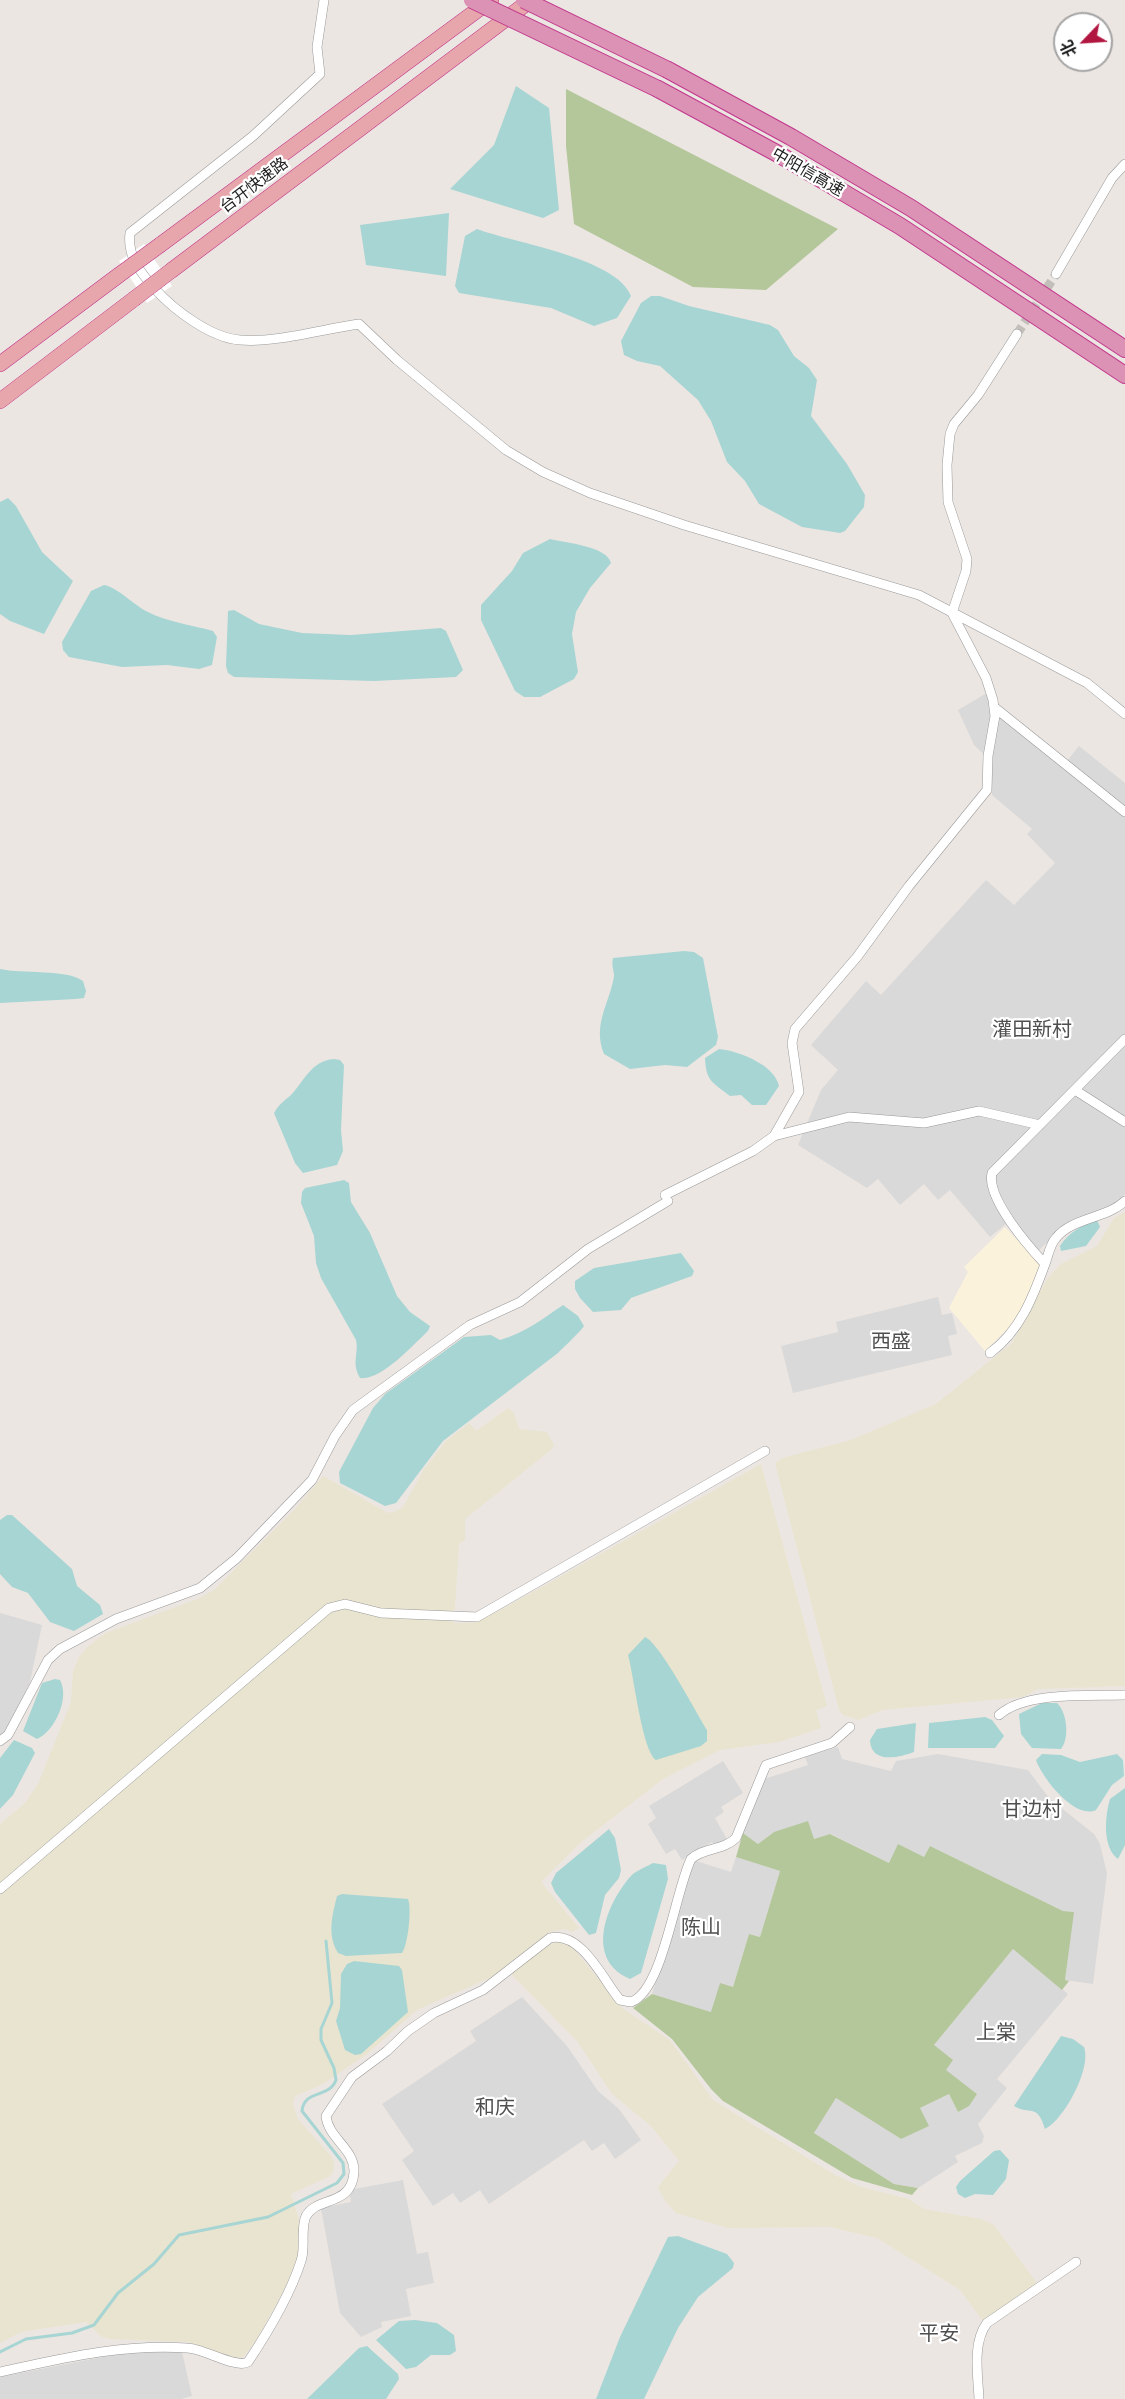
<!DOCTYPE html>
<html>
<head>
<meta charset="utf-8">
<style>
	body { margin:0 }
	#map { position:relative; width:1125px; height:2399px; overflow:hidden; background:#ece6e2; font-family:Barlow,"Noto Sans SC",sans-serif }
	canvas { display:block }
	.north { position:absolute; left:1053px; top:12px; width:60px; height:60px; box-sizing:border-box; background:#fff; border:2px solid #a4a4a4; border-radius:50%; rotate:245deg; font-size:16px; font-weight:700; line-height:24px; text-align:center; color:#1c1c1c }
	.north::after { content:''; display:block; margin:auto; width:21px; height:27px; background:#b11640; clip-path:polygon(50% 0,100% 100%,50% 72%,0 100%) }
</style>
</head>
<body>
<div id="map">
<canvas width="1125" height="2399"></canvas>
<div class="north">北</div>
</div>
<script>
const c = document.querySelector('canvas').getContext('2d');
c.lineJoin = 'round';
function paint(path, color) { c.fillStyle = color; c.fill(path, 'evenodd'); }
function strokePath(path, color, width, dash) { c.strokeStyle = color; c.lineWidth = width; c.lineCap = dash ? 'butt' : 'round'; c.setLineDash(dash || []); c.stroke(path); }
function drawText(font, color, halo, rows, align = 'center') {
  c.font = font + ' Barlow,"Noto Sans SC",sans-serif'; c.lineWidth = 4.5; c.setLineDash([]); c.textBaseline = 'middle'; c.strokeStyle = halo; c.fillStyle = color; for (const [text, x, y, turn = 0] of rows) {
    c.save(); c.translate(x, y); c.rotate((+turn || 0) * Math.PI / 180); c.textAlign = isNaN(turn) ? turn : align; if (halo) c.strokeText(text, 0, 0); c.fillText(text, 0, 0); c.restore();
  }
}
paint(new Path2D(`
	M985 694 1067 761 1079 746 1125 783V1194L1112 1207 1071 1220 1038 1251 1012 1219 990 1237 950 1190 938 1200 924 1184 900 1205 878 1179 867 1188 798 1145 821 1090 838 1070 811 1045 866 981 881 995 986 880 1014 905 1055 863 1027 834 1032 829 992 795V762L974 745 958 710Z
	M938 1297 942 1315 952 1313 957 1334 948 1336 952 1355 793 1393 781 1346 838 1332 836 1322Z
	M0 1613 42 1625 30 1682 7 1732 0 1737Z
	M838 1747 842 1759 891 1771 896 1761 938 1754 1028 1770 1049 1798 1094 1834 1100 1844 1107 1874 1093 1984 1065 1980 1073 1912 1063 1911 930 1846 924 1857 889 1863 831 1834 814 1839 774 1832 758 1844 743 1833 761 1780 808 1765 805 1757Z
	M723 1761 743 1793 721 1807 724 1812 715 1818 728 1841 716 1848 712 1842 682 1860 675 1849 666 1854 648 1824 656 1818 649 1806Z
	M736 1857 780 1871 760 1937 749 1934 733 1987 711 2012 652 1994 693 1860 731 1872Z
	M1013 1949 1068 1994 997 2079 1007 2088 978 2124 984 2136 982 2143 955 2156 958 2162 918 2188 894 2184 814 2133 836 2098 901 2139 920 2108 949 2094 958 2112 977 2094 945 2070 934 2045Z
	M522 1997 567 2046 598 2091 619 2109 641 2140 615 2159 604 2143 592 2151 584 2140 489 2204 480 2190 460 2203 453 2193 433 2206 402 2160 414 2151 382 2104 476 2041 470 2031Z
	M403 2180 417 2254 428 2252 434 2283 406 2289 411 2316 381 2322 382 2327 361 2337 340 2313 321 2208 351 2202 349 2190Z
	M138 2350 182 2352 192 2396 181 2399H0V2377Z`), '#d9d9d9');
paint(new Path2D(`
	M1005 1227 1042 1266 1021 1316 985 1351 949 1308 968 1272 964 1267Z`), '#fbf2dc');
paint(new Path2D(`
	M1125 1212V1686L1038 1689 1023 1697 882 1710 859 1720 843 1715 839 1710 775 1463 782 1458 851 1440 936 1404 1012 1343 1047 1279 1061 1264 1097 1246 1114 1218Z
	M508 1408 514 1413 519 1429 547 1432 554 1445 552 1449 465 1519V1540L459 1544 454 1623H472L506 1607 761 1464 827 1706 816 1710 821 1728 779 1742 720 1750 663 1779 580 1843 541 1882 579 1928 572 1932 565 1929 550 1932 503 1972 417 2010 367 2054 323 2084 295 2096 293 2104 298 2119 330 2155 334 2162V2170L330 2176 291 2194 300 2222 298 2255 289 2281 256 2341 243 2357 232 2358 189 2342 110 2339 102 2337 86 2322 21 2332 0 2343V1824L25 1803 38 1784 71 1702 73 1671 79 1657 87 1647 106 1633 200 1598 214 1590 294 1510 323 1476 388 1513 396 1511 403 1507 424 1469 445 1442 469 1423 476 1431Z
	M560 1941 570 1944 622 2008 670 2040 713 2100 835 2175 861 2187 909 2199 924 2209 981 2219 994 2225 1037 2283 983 2321 960 2290 877 2238 830 2227 728 2228 676 2213 665 2201 658 2187 679 2161 651 2126 612 2094 577 2041 511 1974 546 1946Z`), '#e9e4cf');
paint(new Path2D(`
	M566 89 838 229 766 290 693 287 574 224 566 146Z
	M808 1821 814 1839 830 1834 889 1863 898 1844 924 1857 930 1846 1063 1911 1074 1912 1065 1980 1069 1981 1062 1990 1013 1949 934 2045 953 2060 946 2070 977 2094 969 2106 958 2112 949 2094 920 2108 929 2126 901 2139 836 2098 814 2133 894 2184 918 2188 912 2195 852 2178 723 2101 711 2089 672 2039 633 2008 652 1994 711 2012 720 1983 733 1987 749 1934 760 1937 780 1871 736 1857 743 1833 758 1844 774 1832Z`), '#b4c79b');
paint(new Path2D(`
	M516 86 549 108 559 210 543 218 450 189 494 145Z
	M449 213 446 276 366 265 360 225Z
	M477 229C514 243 617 258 631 296L617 318 594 326 551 308 459 293 455 286 465 236Z
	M651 296H660L689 306 770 325 778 330 794 356 809 368 817 380 811 416 847 464 865 495 864 507 845 531 840 533 802 527 759 504 745 481 727 462 711 421 698 400 660 366 637 361 624 355 621 341 641 303Z
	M8 498 16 506 42 552 73 581 44 634 10 621 0 614V502Z
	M550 539C566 543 607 546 611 563L590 588 576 612 572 634 578 672 574 679 540 697H524L515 691 481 620V605L512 571 523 553Z
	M104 585C117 587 135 606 148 612 167 622 192 625 213 631L217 637 212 665 199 669 167 665 122 667 69 657 63 650 62 642 91 591Z
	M234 610 259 624 302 633 351 635 441 628 446 631 463 670 456 677 374 681 234 677 228 673 226 666 228 611Z
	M684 951 694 952 703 958 718 1037 716 1045 687 1067 665 1065 630 1069 604 1054C592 1024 610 1003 614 976 614 970 611 965 613 958Z
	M0 969C22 974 67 969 83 981L86 991 84 998 76 999 0 1003Z
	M719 1049C739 1051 775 1065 779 1086L766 1105H752L741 1095 730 1096C712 1082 706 1081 705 1058Z
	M334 1059 340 1060 344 1065 341 1130 343 1151 337 1165 303 1173 295 1163 274 1113C279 1104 284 1101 291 1095 305 1080 311 1061 334 1059Z
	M344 1180 349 1183 351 1202 370 1233 397 1296 410 1312 430 1326 428 1331C413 1345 381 1381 360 1378 351 1362 359 1354 356 1340L321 1278 316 1263 314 1236 301 1203 302 1192 305 1188Z
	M1097 1220 1100 1227 1086 1246 1061 1251 1060 1246C1069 1232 1082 1225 1097 1220Z
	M681 1253 694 1271 692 1276 631 1298 621 1310 593 1312 580 1298 575 1289V1281L594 1268Z
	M563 1305 578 1316 584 1326C580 1332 564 1347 558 1353L443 1441 396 1503 385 1506 340 1483 339 1472 373 1408 385 1394 464 1337 491 1335 500 1340C525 1333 542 1319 563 1305Z
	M7 1515H12L72 1569 77 1586 100 1605 103 1614 74 1631 50 1622 28 1593 12 1587 0 1574V1520Z
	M645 1637C659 1642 696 1712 707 1730V1741L701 1746 656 1760C642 1750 634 1676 628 1655Z
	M55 1679 60 1680C70 1698 55 1731 37 1739L23 1731 42 1683Z
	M1042 1703H1057C1067 1712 1070 1738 1061 1749L1032 1748 1021 1734 1019 1714Z
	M985 1717 992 1720 1004 1736 995 1748H928L929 1723Z
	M916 1723 914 1752C898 1758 871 1764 870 1740L877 1729Z
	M14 1740 32 1748 35 1753 13 1795 0 1809V1758Z
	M1042 1754 1061 1755 1080 1762 1117 1754 1123 1760 1124 1776 1112 1785 1096 1810C1075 1820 1042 1778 1036 1760Z
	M1125 1788V1845L1118 1859C1102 1847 1105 1816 1110 1799Z
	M609 1829 615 1838 621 1870 619 1878 605 1895 596 1933 589 1935 555 1892 551 1883 556 1873Z
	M653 1863 666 1865 668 1879 641 1973 630 1979C585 1960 605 1906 630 1877 635 1871 646 1867 653 1863Z
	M342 1894 408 1899C412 1909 408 1945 402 1953L346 1956 338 1953C327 1935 332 1916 337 1896Z
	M354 1961 399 1966 402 1970 408 2012 361 2054 355 2055 345 2050 336 2021 340 2008 341 1974 347 1964Z
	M1061 2036 1073 2039 1084 2047C1092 2068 1064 2120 1045 2129 1037 2102 1030 2116 1014 2106Z
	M1000 2150 1009 2160 1006 2179 993 2195 975 2194 965 2198 958 2194 956 2187 960 2181 994 2151Z
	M678 2236 727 2254 734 2263 733 2268 698 2297 678 2328 644 2399H596L620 2337 668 2237Z
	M415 2320 437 2323 454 2335 456 2351 450 2355H431L416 2367 406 2369 376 2340 399 2321Z
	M367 2346 398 2374 399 2379 386 2399H307L359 2348Z`), '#a7d5d3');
paint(new Path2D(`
	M144 244 172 286 147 303 119 261Z`), '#fff');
strokePath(new Path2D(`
	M0 2352 26 2339 72 2333 94 2325 118 2293 154 2264 179 2235 268 2217 337 2183 344 2174 343 2163 302 2111C304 2089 329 2099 336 2080L334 2068 321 2040V2029L332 2003 326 1941`), '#a7d5d3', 3);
strokePath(new Path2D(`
	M1017 334 1056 274`), '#c2beba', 9, [9, 4.5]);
const minor = new Path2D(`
	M324 0 317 47 320 74 253 136 130 233C127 256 140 272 155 289 174 310 211 338 240 340 276 343 323 329 359 324L397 360 506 450 543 472 590 493 684 525 919 595 1087 683 1125 714
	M1056 274 1112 178 1125 164
	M994 707 1125 812
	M1075 1090 1125 1122
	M774 1136 849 1117 924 1123 979 1111 1040 1125
	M665 1195 753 1151 774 1136 799 1092 792 1043 795 1029 857 957 909 886 987 790 988 756 995 716 993 700 986 678 952 613 966 571 967 559 948 502 947 465 950 434 954 424 978 395 1017 334
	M1045 1264C1029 1247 986 1198 992 1173L1125 1039
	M990 1353C1020 1331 1033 1297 1045 1264 1048 1256 1050 1244 1056 1238 1073 1217 1106 1219 1125 1201
	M999 1715C1026 1691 1090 1696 1125 1695
	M0 1741 8 1735 48 1660 60 1649 116 1619 200 1588 237 1558 312 1480 335 1436 353 1410 470 1325 520 1302 588 1249 668 1201
	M0 1889 329 1608 345 1604 381 1613 477 1617 765 1451
	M0 2372C64 2358 120 2344 187 2348 203 2348 236 2369 248 2362 268 2332 290 2295 301 2261 306 2247 300 2229 306 2216 317 2196 352 2207 354 2172 355 2149 328 2138 326 2116L352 2077 387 2051 408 2031 434 2013 483 1990 550 1938C582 1931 603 1980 620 2000L631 2002C663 1991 675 1891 691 1859 704 1847 723 1851 736 1838L766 1765 832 1743 850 1727
	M979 2399C978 2375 972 2343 987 2323L1076 2262`);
const trunk = new Path2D(`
	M160 245 491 0
	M172 270 531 0
	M0 364 119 275
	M0 401 134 299`);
const motorway = new Path2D(`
	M668 70 791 137 911 208 1125 349
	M658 89 780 155 900 226 1125 375`);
strokePath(minor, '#999', 10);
strokePath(trunk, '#c2378d', 16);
strokePath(motorway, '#c2378d', 18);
strokePath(minor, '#fff', 9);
strokePath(trunk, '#e6a6ab', 15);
strokePath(motorway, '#db92b4', 16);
const trunkBridge = new Path2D(`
	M119 275 160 245
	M134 299 172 270`);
const motorwayBridge = new Path2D(`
	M472 0 658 89
	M524 0 668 70`);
strokePath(trunkBridge, '#c2378d', 16, []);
strokePath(motorwayBridge, '#c2378d', 18, []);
strokePath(trunkBridge, '#e6a6ab', 15);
strokePath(motorwayBridge, '#db92b4', 16);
drawText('16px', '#1c1c1c', '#fff', [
	["中阳信高速",808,172,30],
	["台开快速路",254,185,-37]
]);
drawText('20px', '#4f4f4f', '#fff', [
	["灌田新村",1032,1029],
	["西盛",891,1341],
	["甘边村",1032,1809],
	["陈山",701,1927],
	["上棠",996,2032],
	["和庆",495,2107],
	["平安",939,2333]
]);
</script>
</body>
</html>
